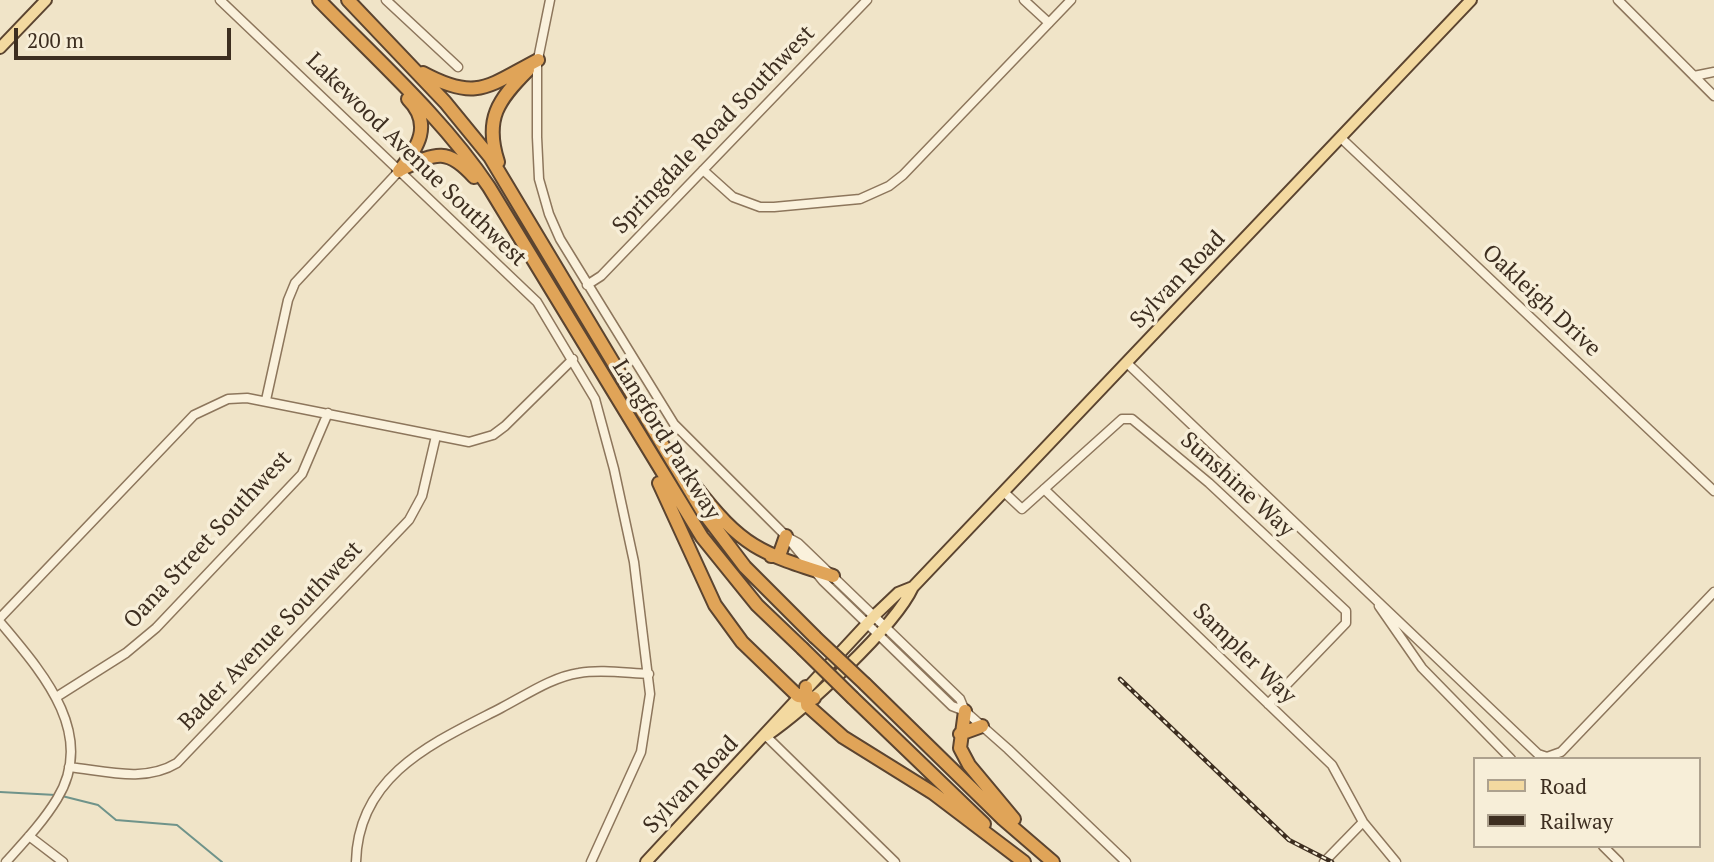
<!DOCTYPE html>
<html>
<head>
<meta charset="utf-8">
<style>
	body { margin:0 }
	#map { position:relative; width:1714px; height:862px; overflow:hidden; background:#f0e4c8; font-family:"PT Serif",serif }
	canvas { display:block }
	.legend { position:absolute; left:1473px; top:757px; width:228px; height:91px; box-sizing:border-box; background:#f7eed8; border:2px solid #ada18e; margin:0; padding:9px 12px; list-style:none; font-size:21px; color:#3d2e20 }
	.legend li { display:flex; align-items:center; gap:14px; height:35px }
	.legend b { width:35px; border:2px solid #ada18e }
	.scale { position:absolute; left:14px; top:28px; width:217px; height:32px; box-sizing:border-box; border:4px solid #3d2e20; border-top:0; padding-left:9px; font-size:21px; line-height:24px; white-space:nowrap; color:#3d2e20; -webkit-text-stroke:5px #f7eed8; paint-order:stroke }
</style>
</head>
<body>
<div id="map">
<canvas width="1714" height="862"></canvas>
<ul class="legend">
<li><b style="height:9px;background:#f3d9a0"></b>Road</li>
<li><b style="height:9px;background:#3d2e20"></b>Railway</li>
</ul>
<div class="scale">200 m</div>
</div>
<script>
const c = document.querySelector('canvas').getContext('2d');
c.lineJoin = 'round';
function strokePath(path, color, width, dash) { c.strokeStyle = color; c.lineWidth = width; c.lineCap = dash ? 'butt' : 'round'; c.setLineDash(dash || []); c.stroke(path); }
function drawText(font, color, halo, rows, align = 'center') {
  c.font = font + ' "PT Serif",serif'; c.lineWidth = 7; c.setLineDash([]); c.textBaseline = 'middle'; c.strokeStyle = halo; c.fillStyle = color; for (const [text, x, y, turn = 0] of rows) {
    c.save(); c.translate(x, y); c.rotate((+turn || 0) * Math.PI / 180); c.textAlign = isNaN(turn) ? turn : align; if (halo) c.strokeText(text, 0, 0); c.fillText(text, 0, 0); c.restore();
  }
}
strokePath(new Path2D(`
	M0 792 56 795
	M62 796 98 805 116 820 177 825 222 862`), '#6f938a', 2);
const minor = new Path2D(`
	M220 0 537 302 595 399 614 469 634 562 650 694 641 752 591 862
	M386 0 458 67
	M550 0 537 64V137L539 179 549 214 560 239 674 424 786 536 823 581 952 706 965 711 1008 749 1126 862
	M1024 0 1049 23
	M1618 0 1714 96
	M1694 76 1714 72
	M1342 139 1714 491
	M703 170 733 197 760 207H774L860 199 889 186 903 175 1071 0
	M587 285 601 276 867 0
	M1128 364 1538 754 1547 757 1561 752 1714 592
	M266 400 288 300 295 283 399 171
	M1044 489 1332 765 1363 822 1396 862
	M1005 493 1022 509 1122 419H1132L1209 483 1346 611V623L1268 704
	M789 538 798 543 960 699 965 711
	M1379 606 1422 668 1511 759
	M0 618 194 415 228 399 247 398 469 442 493 435 505 426 573 359
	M0 622C40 670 98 733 57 799 43 822 24 842 6 862
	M58 696 126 653 156 628 302 474 328 413
	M766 736 895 862
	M69 767C106 771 144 783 177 763L409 520 422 496 436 436
	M29 836 63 862
	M1603 846 1619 862
	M356 862C358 774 435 742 501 708 526 695 552 677 579 673 601 669 626 673 649 674
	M1324 862 1363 822`);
const major = new Path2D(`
	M0 48 46 0
	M766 736C804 710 894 628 913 587L1471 0
	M646 862 878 612 898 593 913 587`);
const highway = new Path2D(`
	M319 0C378 61 442 117 489 187L702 537 757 605 802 648
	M348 0 445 102 490 157 701 509 745 567 815 637
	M423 73C477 102 488 86 538 60
	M498 162C484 119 498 100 528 70
	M402 169C436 153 447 147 474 177
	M399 171C418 148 433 124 408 99
	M659 483 715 605 742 642 798 696 814 698
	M694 485C742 547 759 553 833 576
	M771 556H779L786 536
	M865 684 1003 819 1053 862
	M806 687 807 705 843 737 933 793 1024 862
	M853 698 984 824
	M965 711 960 748 969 765 1014 819
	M960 734 982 726`);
strokePath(minor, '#8d765c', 11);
strokePath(major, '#5b4430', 14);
strokePath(highway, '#5b4430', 16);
strokePath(minor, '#faf1dc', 8);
strokePath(major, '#f3d9a0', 10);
strokePath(highway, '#e0a458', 12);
const rail = new Path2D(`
	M1120 679 1289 840 1332 862`);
strokePath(rail, '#3d2e20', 4.5);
strokePath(rail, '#f7eed8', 2, [5]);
const highwayBridge = new Path2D(`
	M815 637 865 684
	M802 648 853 698`);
strokePath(highwayBridge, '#5b4430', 16, []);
strokePath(highwayBridge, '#e0a458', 12);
drawText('23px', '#3d2e20', '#f7eed8', [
	["Springdale Road Southwest",714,130,-46],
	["Lakewood Avenue Southwest",416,160,44],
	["Sylvan Road",1178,280,-46],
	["Oakleigh Drive",1541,301,43],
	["Langford Parkway",666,440,58],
	["Sunshine Way",1237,485,42],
	["Oana Street Southwest",208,540,-47],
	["Bader Avenue Southwest",271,636,-46],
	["Sampler Way",1244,654,44],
	["Sylvan Road",691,785,-46]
]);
</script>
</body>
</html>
